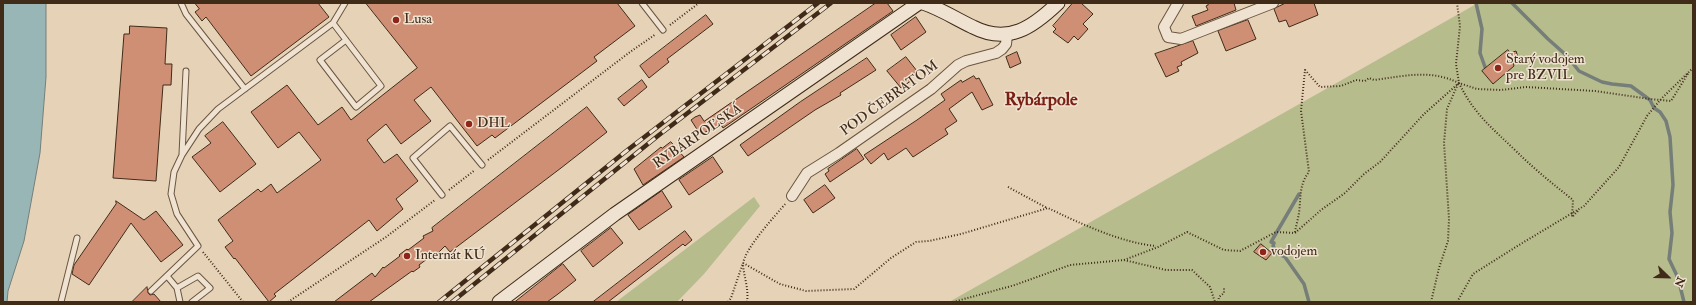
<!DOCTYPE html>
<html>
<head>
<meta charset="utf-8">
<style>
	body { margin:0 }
	#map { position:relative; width:1696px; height:305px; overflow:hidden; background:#e6d3b7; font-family:"IM FELL Double Pica",serif }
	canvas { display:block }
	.frame { position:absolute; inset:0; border:4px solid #402b19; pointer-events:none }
	.north { position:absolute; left:1648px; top:257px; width:40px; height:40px; -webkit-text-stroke:3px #efe2d0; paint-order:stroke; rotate:113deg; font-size:11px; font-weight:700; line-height:16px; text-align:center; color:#402b19 }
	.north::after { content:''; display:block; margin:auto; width:14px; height:18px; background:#402b19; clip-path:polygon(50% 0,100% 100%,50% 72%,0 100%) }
</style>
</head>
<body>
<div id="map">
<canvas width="1696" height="305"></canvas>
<div class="frame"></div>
<div class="north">N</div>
</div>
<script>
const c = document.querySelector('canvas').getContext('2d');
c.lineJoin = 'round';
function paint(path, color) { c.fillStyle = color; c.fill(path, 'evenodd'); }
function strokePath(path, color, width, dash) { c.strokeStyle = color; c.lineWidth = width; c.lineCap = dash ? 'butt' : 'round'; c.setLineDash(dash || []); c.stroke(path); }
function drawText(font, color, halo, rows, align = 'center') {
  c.font = font + ' "IM FELL Double Pica",serif'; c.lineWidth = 3; c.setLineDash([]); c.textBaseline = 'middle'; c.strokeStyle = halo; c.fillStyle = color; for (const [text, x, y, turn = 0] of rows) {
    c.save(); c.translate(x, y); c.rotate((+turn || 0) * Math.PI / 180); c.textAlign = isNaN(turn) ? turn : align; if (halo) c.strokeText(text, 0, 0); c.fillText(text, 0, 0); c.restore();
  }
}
paint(new Path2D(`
	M1478 3H1693V302H949Z
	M754 197 760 206 704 274 677 302H616Z`), '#b7bc8d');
const water = new Path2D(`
	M3 3H46V77L40 153 24 241 8 291 7 302H3Z`);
paint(water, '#99b6b7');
strokePath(water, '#757e78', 1);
strokePath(new Path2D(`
	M1476 3 1482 29 1480 53 1485 67
	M1512 3 1548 39 1566 55 1579 71 1602 82 1612 84 1631 86 1650 100 1654 108 1660 112 1666 121 1670 137 1673 185 1670 212 1672 233 1669 259 1678 278 1684 302
	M1299 194 1271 242 1274 243 1273 246 1278 254 1285 257 1304 284 1309 302`), '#757e78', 3.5);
const building = new Path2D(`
	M195 3H318L329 17 251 76 206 17 202 21 195 12 199 9Z
	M366 3H617L635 26 594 57 597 61 495 138 492 135 477 146 431 87 414 100 431 121 401 144 386 124 367 140 384 163 397 154 418 181 396 199 403 209 377 231 369 220 274 294 276 296 269 302 235 258 234 259 225 247 233 241 218 220 258 189 261 192 271 184 277 193 321 160 299 132 278 148 251 112 287 85 318 125 342 107 351 120 417 68Z
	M876 3H887L893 11 723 128 722 126 700 134 691 120 695 117 700 115 704 121Z
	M1073 3H1081L1093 14 1083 24 1088 29 1078 40 1074 36 1068 43 1053 32 1056 29 1053 26Z
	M1207 3H1234L1236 10 1196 26 1192 16 1208 10 1206 6 1208 5Z
	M1286 3H1314L1318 15 1289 27 1286 20 1279 22 1274 9Z
	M706 15 713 24 667 59 669 62 649 78 640 66Z
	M916 17 926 32 901 50 891 35Z
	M1248 20 1256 39 1226 51 1218 31Z
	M130 26 167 28 165 64H172L171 85H163L156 181 113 178 124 34H129Z
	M1193 41 1198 53 1181 62 1182 65 1177 67 1179 71 1166 77 1155 54Z
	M1508 50 1510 53 1516 51 1519 60 1513 62 1514 66 1493 84 1482 71Z
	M1017 52 1021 63 1010 68 1006 57Z
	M906 57 917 71 909 77 912 80 901 88 887 71Z
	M867 58 876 70 840 93 841 95 815 110 748 156 740 145 800 102Z
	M974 76 976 79 979 78 993 105 982 110 972 92 949 109 957 121 945 129 948 134 913 157 906 148 888 160 884 153 871 164 864 155 917 120 945 100 941 94 961 80 962 82Z
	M642 80 647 87 624 106 618 99Z
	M587 107 607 132 561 168 450 252 445 246 437 254 435 253 419 265 420 267 413 272 412 271 369 302H334L372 273 375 277 383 267 384 268 400 256 399 255 407 249 408 250 424 238 423 236 433 231 432 228Z
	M223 122 256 164 220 192 192 157 211 143 205 136Z
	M671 142 684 157 643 185 634 169 661 147 662 148Z
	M857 149 864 159 830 182 825 174 829 171 828 169Z
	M713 157 723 172 689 195 679 180Z
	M825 185 835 198 813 213 804 200Z
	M662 191 672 207 639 230 628 215Z
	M116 201 144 220 156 211 183 245 161 262 131 223 89 285 72 274 74 265 116 204Z
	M611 228 623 243 593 267 581 251Z
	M685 231 692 240 685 246 683 244 608 302H593Z
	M1261 244 1272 253 1266 260 1254 252Z
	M563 264 576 280 558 294 547 302H515Z
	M147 287 148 293 150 295 154 294 161 302H132Z`);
paint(building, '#cf8f74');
strokePath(building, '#402b19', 1);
const lane = new Path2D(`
	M181 3 186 14 245 89
	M642 3 663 30
	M333 23 381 86 356 107 320 60 346 40
	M182 154 186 71
	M442 195 413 158 450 126 482 165
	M167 276 177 288 180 302
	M177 288 198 276 210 288 192 302
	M151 291 198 246 177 214 171 194 174 172 182 155 199 129 218 109 333 23 345 3
	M61 302 77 238`);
const street = new Path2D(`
	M1178 3 1164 27 1168 37 1181 39 1273 3
	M792 196 807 173 839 153 931 89 958 65 966 61 996 53 1002 49 1006 44 1007 35`);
const secondary = new Path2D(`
	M923 3C941 9 956 19 973 27 1008 45 1033 27 1058 3
	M499 302 615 214 919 3`);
strokePath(lane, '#6a5540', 7);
strokePath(street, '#6a5540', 12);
strokePath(secondary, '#402b19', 15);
strokePath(new Path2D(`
	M670 25 699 3
	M1459 83C1474 114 1492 128 1516 151 1534 169 1553 184 1573 200L1572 217 1579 210
	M488 160 630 52 656 34
	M1008 187 1047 208
	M449 190 475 170
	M1295 232C1296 226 1298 219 1299 213 1301 198 1299 184 1309 172L1301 111 1305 70 1320 87 1341 86 1356 80 1365 81 1369 78 1374 80C1405 76 1430 69 1459 83L1456 64 1460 26 1457 3
	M203 252 243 302
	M1124 260 1158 247 1187 232 1224 250 1240 251 1276 232 1295 233 1321 210 1345 193 1364 174 1380 162 1424 114 1459 83 1477 89 1501 90 1526 87 1595 91 1650 99 1671 101 1689 72
	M682 300 685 302
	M288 302 386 237 435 200
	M728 302 731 298 743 263 780 284 806 291 854 289 891 258 916 242 929 241 961 234 1048 208C1079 223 1122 243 1156 246
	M747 302C749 289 744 277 743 265 743 250 776 215 786 203
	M953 302 1015 285 1070 265 1124 260 1166 270H1192L1210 287 1215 302
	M1218 302 1219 297 1224 293V288
	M1431 302 1439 268 1448 241 1449 219 1444 143 1447 109 1458 84
	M1457 302 1473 274 1519 245 1584 206 1619 167 1647 116 1661 99 1693 68`), '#402b19', 2, [1, 2]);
strokePath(lane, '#efe2d0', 5);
strokePath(street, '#efe2d0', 10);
strokePath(secondary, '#efe2d0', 13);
const rail = new Path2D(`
	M439 302 625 152 818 3
	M452 302 659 135 831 3`);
strokePath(rail, '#402b19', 4.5);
strokePath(rail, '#efe2d0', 3, [9]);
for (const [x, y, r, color] of [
	[396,20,4,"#8f2418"],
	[1498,68,4,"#8f2418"],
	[469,124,4,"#8f2418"],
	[1263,252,4,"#8f2418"],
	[407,256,4,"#8f2418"]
]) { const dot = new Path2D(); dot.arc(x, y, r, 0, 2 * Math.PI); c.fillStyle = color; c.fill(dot); strokePath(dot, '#efe2d0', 1.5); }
drawText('14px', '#402b19', '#efe2d0', [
	["Lusa",404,20],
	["Starý vodojem",1506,60],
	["pre BZVIL",1506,76],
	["DHL",477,124],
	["vodojem",1271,252],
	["Internát KÚ",415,256]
], 'left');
drawText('14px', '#402b19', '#efe2d0', [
	["POD ČEBRATOM",890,99,-36],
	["RYBÁRPOĽSKÁ",698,137,-34]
]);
drawText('bold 18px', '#7a1f14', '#efe2d0', [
	["Rybárpole",1041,101]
]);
</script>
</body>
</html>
